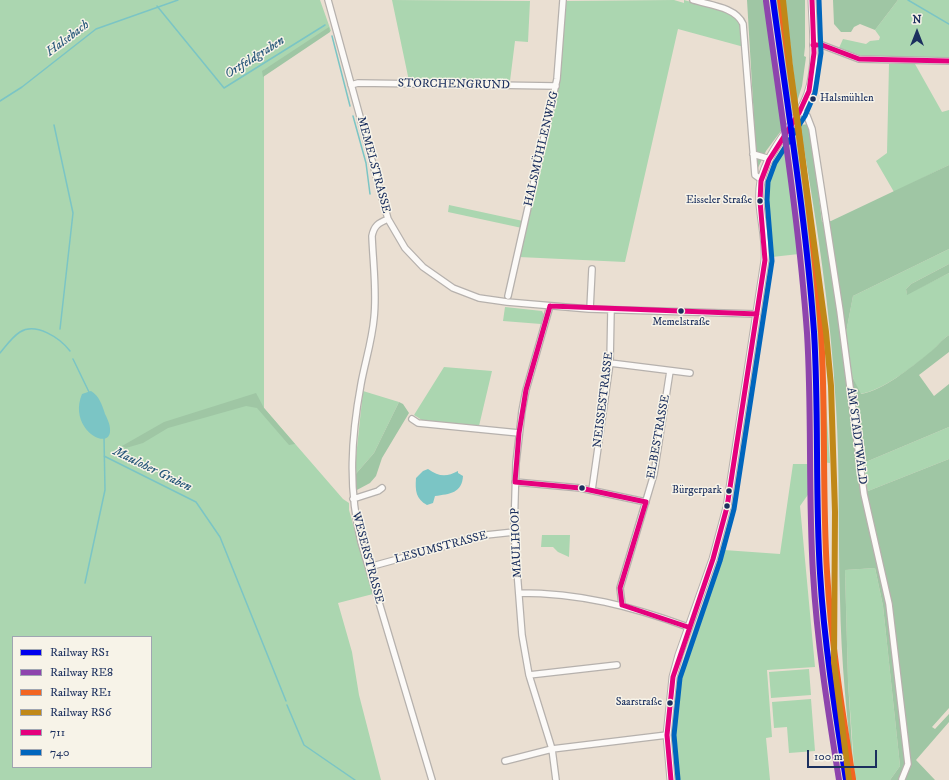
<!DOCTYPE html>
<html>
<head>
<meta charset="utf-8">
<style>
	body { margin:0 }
	#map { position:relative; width:949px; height:780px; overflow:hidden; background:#eadfd2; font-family:"IM FELL DW Pica",serif }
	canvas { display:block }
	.legend { position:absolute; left:12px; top:636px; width:140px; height:132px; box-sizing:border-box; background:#f7f3e8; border:1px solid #9fa5b1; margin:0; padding:5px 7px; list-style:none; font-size:12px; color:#1b2f5e }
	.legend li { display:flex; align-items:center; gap:8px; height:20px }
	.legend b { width:20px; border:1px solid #9fa5b1 }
	.north { position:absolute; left:897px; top:12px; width:40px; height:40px; -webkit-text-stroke:3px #f7f3e8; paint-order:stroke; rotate:0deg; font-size:11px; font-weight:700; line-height:16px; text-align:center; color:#1b2f5e }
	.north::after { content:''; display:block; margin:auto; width:14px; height:18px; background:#1b2f5e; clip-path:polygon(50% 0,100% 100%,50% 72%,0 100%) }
	.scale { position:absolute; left:807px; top:750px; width:70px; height:18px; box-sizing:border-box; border:2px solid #1b2f5e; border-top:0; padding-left:5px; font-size:12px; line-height:14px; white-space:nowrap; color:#1b2f5e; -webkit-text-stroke:3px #f7f3e8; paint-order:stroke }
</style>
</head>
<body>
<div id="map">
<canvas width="949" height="780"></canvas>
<ul class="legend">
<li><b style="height:5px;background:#00e"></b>Railway RS1</li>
<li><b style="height:5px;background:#8e44ad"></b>Railway RE8</li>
<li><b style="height:5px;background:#f26522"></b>Railway RE1</li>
<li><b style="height:5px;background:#c08818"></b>Railway RS6</li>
<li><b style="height:5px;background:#e5007d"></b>711</li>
<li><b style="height:5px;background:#0065bd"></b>740</li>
</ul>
<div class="north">N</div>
<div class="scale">100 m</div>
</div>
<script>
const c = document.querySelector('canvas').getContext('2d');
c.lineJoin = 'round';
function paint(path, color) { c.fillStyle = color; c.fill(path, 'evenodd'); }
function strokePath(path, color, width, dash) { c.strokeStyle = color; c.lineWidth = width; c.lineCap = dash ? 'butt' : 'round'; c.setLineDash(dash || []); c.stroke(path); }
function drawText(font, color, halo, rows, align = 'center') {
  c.font = font + ' "IM FELL DW Pica",serif'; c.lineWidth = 3; c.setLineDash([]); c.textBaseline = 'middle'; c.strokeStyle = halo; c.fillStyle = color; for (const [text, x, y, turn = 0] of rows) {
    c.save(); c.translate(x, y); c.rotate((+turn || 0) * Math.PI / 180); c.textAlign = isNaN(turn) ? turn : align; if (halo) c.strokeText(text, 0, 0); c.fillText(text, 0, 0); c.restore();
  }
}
paint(new Path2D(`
	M0 0H320L331 31 264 70V408L343 499 349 503V510L373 594 338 603 352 652 359 695 381 780H0ZM13 637H151V767H13Z
	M392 0 530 1 528 42 515 41 510 81H409Z
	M674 0 684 3V0C701 5 733 7 740 25 743 31 743 40 744 47L678 29 625 262 519 257 560 78 566 1Z
	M775 0H779L783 37 794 112 790 117Z
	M898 0H949V58L865 57 839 48 843 39 866 44 870 41 879 40 880 37 875 30Z
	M889 64H915L942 112 949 110V165L894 192 876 161 887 153Z
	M796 125 819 300 830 463 821 462 820 369 816 315 792 131Z
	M786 142 799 254 772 257C775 210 752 187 786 142Z
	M449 205 523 221 522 228 448 212Z
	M949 249V264L911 284 906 289 907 294 949 273V335C941 340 936 348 929 354 910 368 884 390 860 394L853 378 845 338 853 296Z
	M505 307 542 311 544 315 541 324 503 321Z
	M444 367 492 371 479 426 425 422 414 415Z
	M363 391 399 402 374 453 354 476Z
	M949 427V459L868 491 861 464Z
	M793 464H811L812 489 800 506 815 667 767 670 772 737 766 738 770 780H678C674 753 671 722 676 695 684 646 707 596 724 550L780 554Z
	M542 535H570L569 557 558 552 553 547H541Z
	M875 568 883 606 900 766 890 780H855L848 681 845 570Z
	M809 669 811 695 771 698 769 672Z
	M811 699 815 751 789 753 787 727 774 728 772 702Z`), '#abd6b0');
paint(new Path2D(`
	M747 0H766L784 127 766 151 757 170Z
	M785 0H805V47L804 56 806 57 802 86 797 102Z
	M833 0H898L875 30 860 24 854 27 851 32H841L834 24Z
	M329 27 330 32 263 77 262 71Z
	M809 124 812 140 822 222 831 221 949 165V249L853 296 845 338 853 378 861 394C884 390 910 368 929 353 936 348 941 340 949 335V352L919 375 934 396 949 384V427L861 464 868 491 949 459V708L932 727 935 729 949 714V722L916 760 935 780H890L900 766 883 606 875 568 845 570 848 681 854 780C847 720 841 660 840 599 838 535 840 471 836 407 831 312 816 218 800 125Z
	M949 264V273L907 295 906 289 911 284Z
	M256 393 264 408 295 444 289 445 257 408 246 406 168 428 143 443 126 448 122 446 164 422Z
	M399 402 403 404 409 413 382 458 376 476 370 483 355 491 354 476 374 453Z`), '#9fc6a4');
paint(new Path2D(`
	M91 391C99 396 102 404 105 414 107 418 110 424 110 429 112 453 67 430 82 394Z
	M428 469C439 477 447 477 458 471V473L463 476C462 493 450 494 435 496L433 503 427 505C416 499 415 491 416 478L423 471Z`), '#7bc5c5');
strokePath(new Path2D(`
	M908 0 949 24
	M157 6 224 88 325 25
	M332 36 350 106
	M0 101 22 87 96 29 178 0
	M353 116 366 163 370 194
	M54 125 73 213 60 329
	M0 353C6 346 12 337 20 332 36 322 60 338 70 351
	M73 359 89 392
	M104 456 196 502 220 537 286 701
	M85 583 105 490 104 437
	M287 705 304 745 355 780`), '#7bc5c5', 1.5);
const minor = new Path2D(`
	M328 0 388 219 405 248 423 267 453 288 479 298 507 302 589 309 757 314
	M693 0C709 5 736 7 743 24L755 175 762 180
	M813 45H822L859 59 949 61
	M351 85 358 83 556 86
	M800 111 807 116 812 129 840 311 864 494 889 604 908 764 902 779
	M753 154 770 159
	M388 219C378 223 374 226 372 236 373 263 377 291 374 318 372 341 365 362 361 384 351 438 348 488 361 542L432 780
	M508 296 557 79 563 0
	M550 306 526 390 522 411 516 463 514 532 522 635 529 675 552 749 556 780
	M590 309 592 269
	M610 363 690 373
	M412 419 418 423 519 433
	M515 482 580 488 646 502
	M592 490 610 363 611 310
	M353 499 378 491 382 488
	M369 567 471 539 486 535 514 532
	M519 593C580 593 631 606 688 627
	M622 605 620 588 654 474 670 371
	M529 675 617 665
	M505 761 552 749 667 735`);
const major = new Path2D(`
	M671 780 667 735 673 677 679 655 713 559 727 507 765 260C767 233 756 207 761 181 768 151 791 129 804 103 819 73 813 33 812 0`);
strokePath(minor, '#b6b1ad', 8);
strokePath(major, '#b6b1ad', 9);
strokePath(minor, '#fcfaf8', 5.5);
strokePath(major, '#fcfaf8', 7);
strokePath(new Path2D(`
	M813 45H822L859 59 949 61
	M550 306 757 314
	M515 482 519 433 526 390 550 306
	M515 482 580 488 646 502
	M622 605 620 588 646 502
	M622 605 688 627
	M671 780 667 735 673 677 713 559 727 507 765 260 760 201 761 181 769 160 799 113 809 91 814 53 812 0`), '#e5007d', 5);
strokePath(new Path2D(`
	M678 779 674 735 680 678 720 561 734 509 772 261 767 200 768 182 775 163 805 116 815 93 821 53 819 0`), '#0065bd', 5);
strokePath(new Path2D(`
	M773 0C788 111 806 221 814 332 819 412 815 493 820 573 824 642 835 711 846 780`), '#00e', 6);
strokePath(new Path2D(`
	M766 1C781 111 799 222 807 333 812 413 808 493 813 573 817 643 828 711 839 780`), '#8e44ad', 6);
strokePath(new Path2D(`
	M780 0C795 110 813 221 821 332 826 412 822 492 827 572 831 641 842 710 853 779`), '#f26522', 6);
strokePath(new Path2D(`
	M783 0 790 66 826 332 831 386 835 512 834 662 849 780`), '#c08818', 6);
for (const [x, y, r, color] of [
	[813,99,3.5,"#1b2f5e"],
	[760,201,3.5,"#1b2f5e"],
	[681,311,3.5,"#1b2f5e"],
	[582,488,3.5,"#1b2f5e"],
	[729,491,3.5,"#1b2f5e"],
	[727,506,3.5,"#1b2f5e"],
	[670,703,3.5,"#1b2f5e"]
]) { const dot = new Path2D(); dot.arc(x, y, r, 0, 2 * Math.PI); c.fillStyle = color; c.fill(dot); strokePath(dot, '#f7f3e8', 1.5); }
drawText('11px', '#1b2f5e', '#f7f3e8', [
	["Halsmühlen",820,99,"left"],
	["Eisseler Straße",752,201],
	["Memelstraße",681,323,"center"],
	["Bürgerpark",722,491],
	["Saarstraße",662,703]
], 'right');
drawText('12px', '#1b2f5e', '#f7f3e8', [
	["STORCHENGRUND",454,85,1],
	["HALSMÜHLENWEG",542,149,-77],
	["MEMELSTRASSE",373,165,75],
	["NEISSESTRASSE",604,400,-83],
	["AM STADTWALD",856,436,83],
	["ELBESTRASSE",659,437,-80],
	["MAULHOOP",517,543,-92],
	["LESUMSTRASSE",441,548,-15],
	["WESERSTRASSE",367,558,75]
]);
drawText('italic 13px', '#29597b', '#f7f3e8', [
	["Halsebach",68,39,-37],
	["Ortfeldgraben",255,58,-32],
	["Mauloher Graben",152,470,26]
]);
</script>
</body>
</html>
